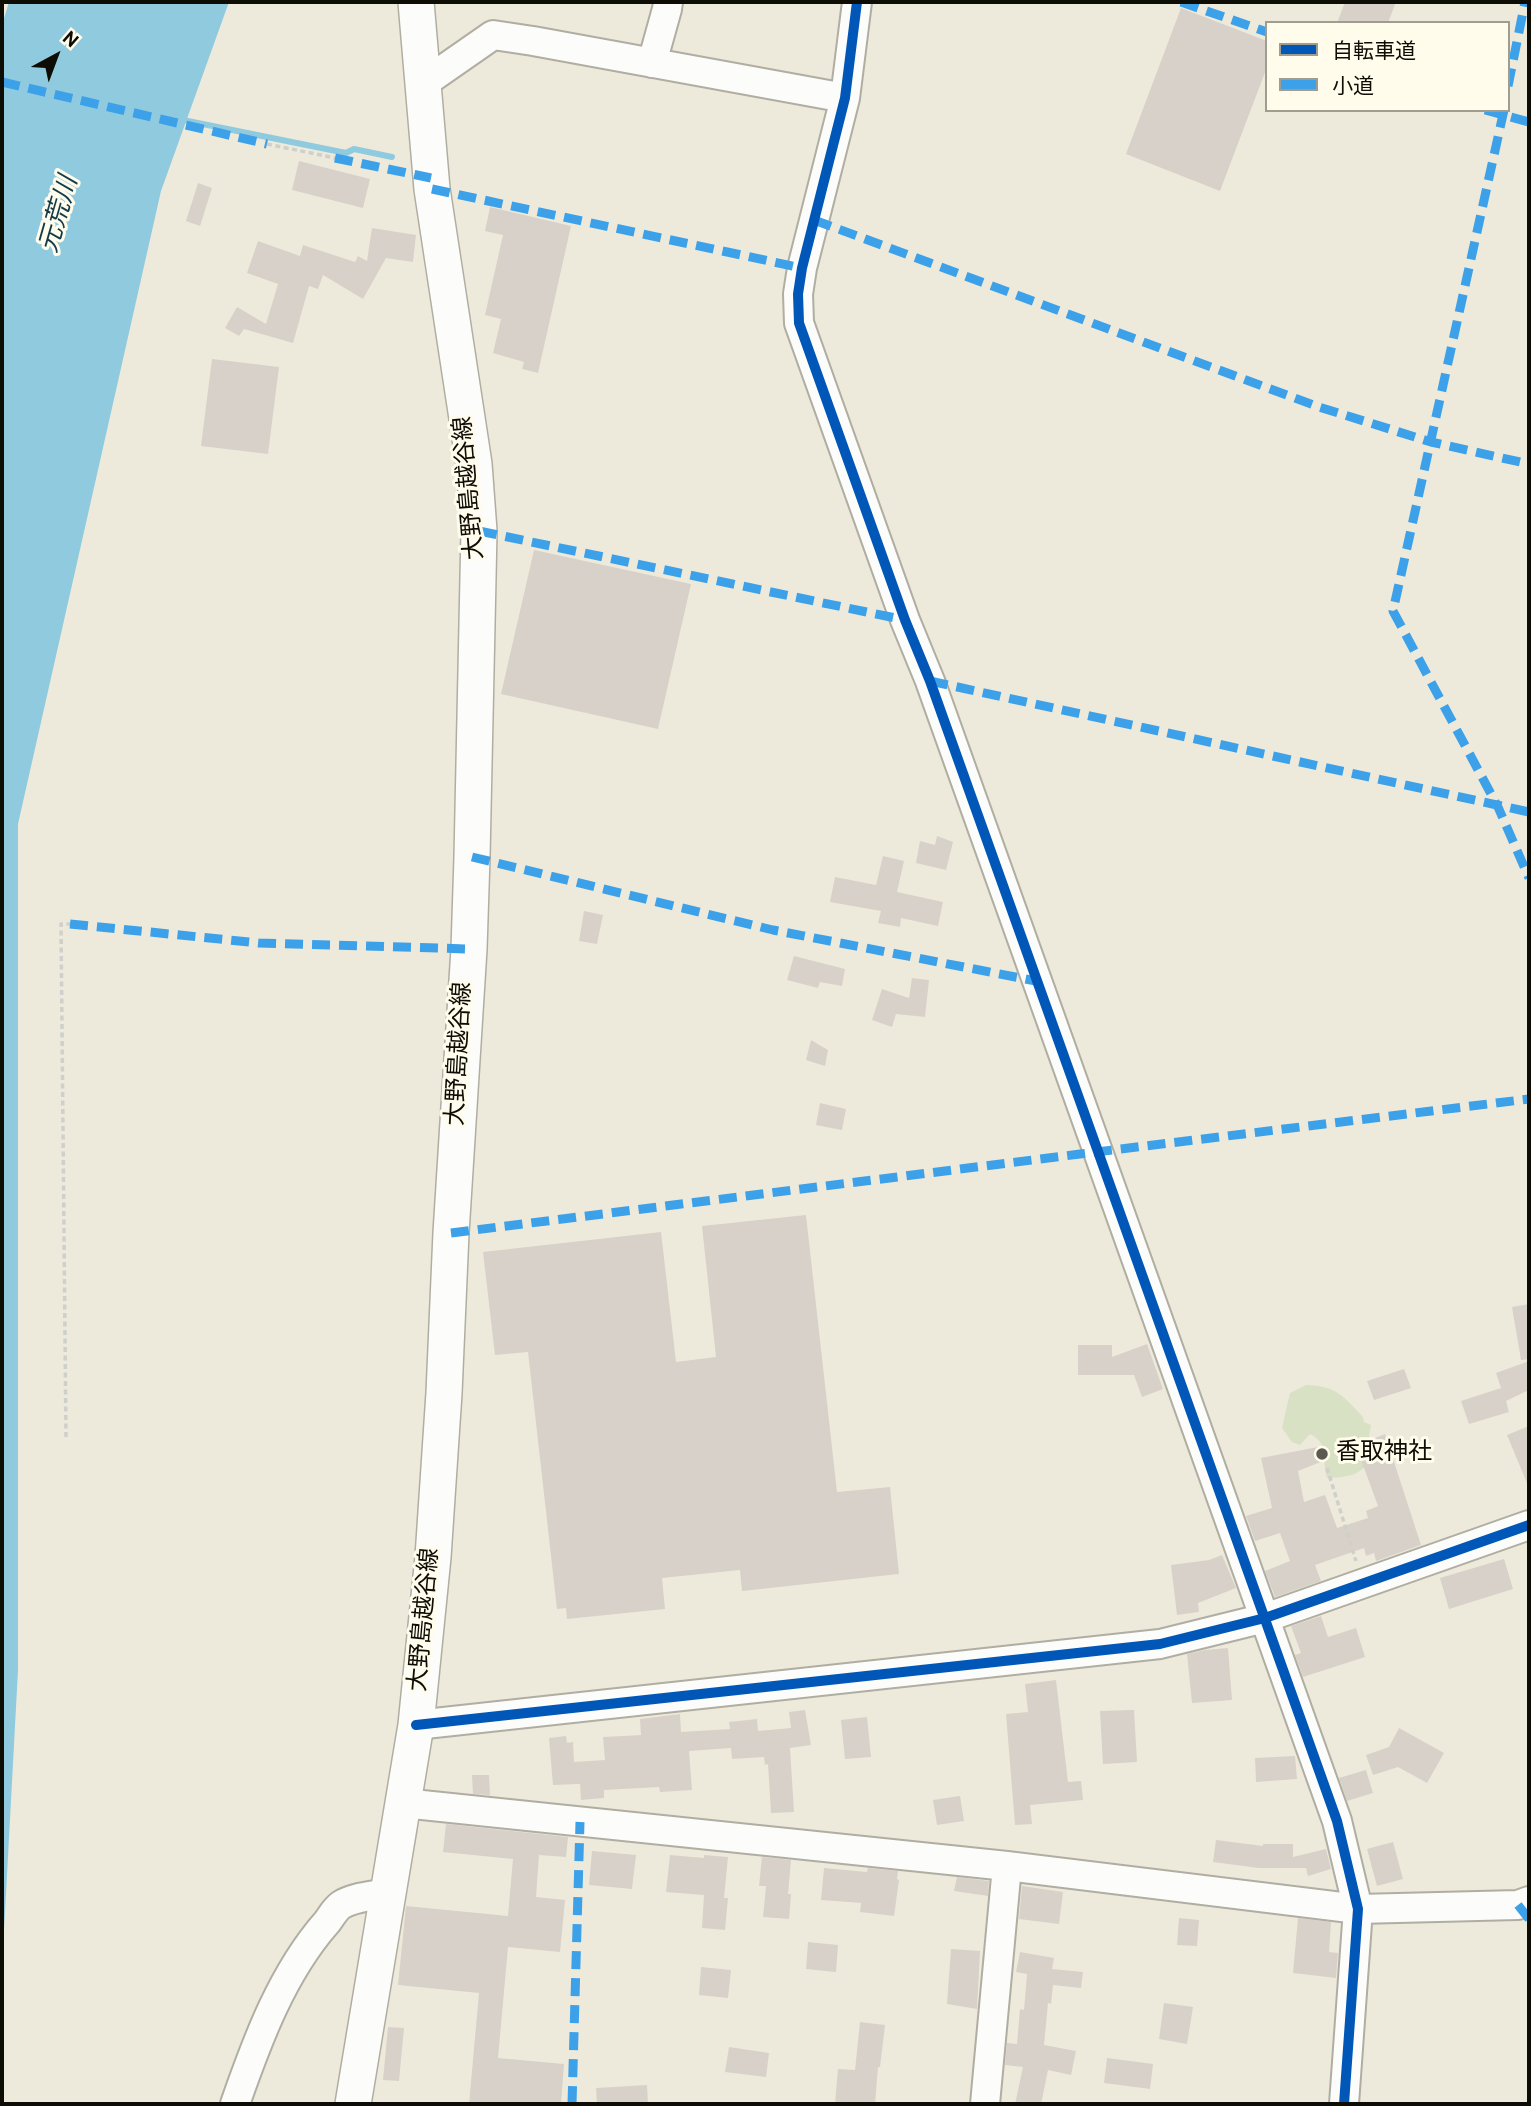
<!DOCTYPE html>
<html>
<head>
<meta charset="utf-8">
<style>
	body { margin:0 }
	#map { position:relative; width:1531px; height:2106px; overflow:hidden; background:#edeadb; font-family:Overpass,"Noto Sans JP",sans-serif }
	canvas { display:block }
	.frame { position:absolute; inset:0; border:4px solid #0e0d05; pointer-events:none }
	.legend { position:absolute; left:1265px; top:21px; width:245px; height:91px; box-sizing:border-box; background:#fffcec; border:2px solid #9f9c90; margin:0; padding:9px 12px; list-style:none; font-size:21px; color:#0e0d05 }
	.legend li { display:flex; align-items:center; gap:14px; height:35px }
	.legend b { width:35px; border:2px solid #9f9c90 }
	.north { position:absolute; left:21px; top:21px; width:70px; height:70px; -webkit-text-stroke:5px #fffcec; paint-order:stroke; rotate:41deg; font-size:19px; font-weight:700; line-height:28px; text-align:center; color:#0e0d05 }
	.north::after { content:''; display:block; margin:auto; width:24px; height:32px; background:#0e0d05; clip-path:polygon(50% 0,100% 100%,50% 72%,0 100%) }
</style>
</head>
<body>
<div id="map">
<canvas width="1531" height="2106"></canvas>
<div class="frame"></div>
<ul class="legend">
<li><b style="height:9px;background:#0057b8"></b>自転車道</li>
<li><b style="height:9px;background:#3da1e9"></b>小道</li>
</ul>
<div class="north">N</div>
</div>
<script>
const c = document.querySelector('canvas').getContext('2d');
c.lineJoin = 'round';
function paint(path, color) { c.fillStyle = color; c.fill(path, 'evenodd'); }
function strokePath(path, color, width, dash) { c.strokeStyle = color; c.lineWidth = width; c.lineCap = dash ? 'butt' : 'round'; c.setLineDash(dash || []); c.stroke(path); }
function drawText(font, color, halo, rows, align = 'center') {
  c.font = font + ' Overpass,"Noto Sans JP",sans-serif'; c.lineWidth = 6; c.setLineDash([]); c.textBaseline = 'middle'; c.strokeStyle = halo; c.fillStyle = color; for (const [text, x, y, turn = 0] of rows) {
    c.save(); c.translate(x, y); c.rotate((+turn || 0) * Math.PI / 180); c.textAlign = isNaN(turn) ? turn : align; if (halo) c.strokeText(text, 0, 0); c.fillText(text, 0, 0); c.restore();
  }
}
paint(new Path2D(`
	M1306 1385C1337 1386 1343 1396 1363 1417L1364 1422 1371 1425 1367 1448 1368 1464C1356 1477 1344 1477 1327 1478 1321 1460 1331 1445 1310 1434L1300 1445 1292 1442 1282 1428 1290 1393Z`), '#d8e1c3');
paint(new Path2D(`
	M9 2H229L161 191 18 824V1670L2 1968V25Z`), '#90cade');
strokePath(new Path2D(`
	M178 119 346 153 354 149 392 157`), '#90cade', 6);
paint(new Path2D(`
	M1345 2H1396L1388 23H1337Z
	M1181 8 1267 41V67L1220 191 1126 154Z
	M299 161 370 179 363 208 292 190Z
	M198 183 212 188 200 226 186 221Z
	M490 207 571 226 538 373 522 369 524 362 493 353 501 319 485 315 503 235 485 231Z
	M372 228 416 235 413 262 386 258 363 299 323 275 318 289 309 286 293 343 244 329 239 336 225 328 237 307 266 324 278 284 247 273 258 241 300 256 303 245 355 262 358 256 367 261Z
	M212 359 279 367 268 454 201 446Z
	M534 550 691 584 658 729 501 694Z
	M937 836 953 842 946 870 916 863 920 841 935 845Z
	M883 856 904 861 897 892 943 902 938 926 901 918 900 927 878 923 881 911 830 902 835 877 876 885Z
	M584 911 603 915 597 944 579 941Z
	M794 956 845 969 842 986 820 982 818 988 787 980Z
	M912 978 929 980 925 1017 896 1014 892 1027 872 1020 882 989 909 998Z
	M811 1040 828 1050 825 1066 806 1060Z
	M820 1103 846 1109 842 1130 816 1125Z
	M806 1215 837 1492 890 1487 899 1574 742 1591 740 1570 662 1578 665 1609 567 1619 566 1608 557 1609 528 1352 495 1355 483 1252 661 1232 676 1362 716 1357 702 1226Z
	M1529 1304V1359L1521 1360 1512 1307Z
	M1147 1344 1163 1389 1142 1397 1134 1375H1078V1345H1112V1357Z
	M1529 1361V1390L1506 1401 1509 1412 1469 1424 1461 1401 1501 1388 1496 1373Z
	M1404 1369 1411 1388 1374 1400 1367 1381Z
	M1529 1426V1488L1507 1435Z
	M1385 1434 1421 1545 1376 1561 1374 1553 1366 1556 1364 1548 1315 1565 1321 1581 1275 1597 1265 1571 1290 1561 1280 1533 1255 1541 1246 1516 1272 1508 1261 1458 1323 1446 1328 1459 1298 1471 1304 1502 1325 1495 1337 1528 1368 1518 1366 1511 1378 1506 1356 1446Z
	M1222 1555 1236 1588 1198 1603 1199 1612 1177 1615 1171 1565 1209 1560Z
	M1504 1559 1513 1589 1449 1609 1440 1578Z
	M1321 1616 1328 1637 1356 1628 1365 1657 1303 1677 1295 1655 1301 1653 1291 1626Z
	M1228 1648 1232 1700 1192 1703 1187 1654 1205 1650Z
	M1056 1680 1068 1782 1081 1781 1083 1800 1030 1805 1032 1824 1015 1825 1006 1714 1028 1712 1025 1684Z
	M805 1710 811 1745 790 1748 794 1812 771 1813 768 1764 765 1765 764 1757 732 1759 731 1748 689 1751 692 1790 660 1792 659 1787 604 1790V1798L581 1800 580 1784 553 1785 549 1738 566 1736 567 1743 573 1742 574 1762 605 1760 603 1737 641 1735 640 1719 680 1714 681 1732 730 1729 729 1722 757 1719 758 1731 791 1728 789 1712Z
	M1134 1710 1137 1762 1103 1764 1100 1711Z
	M867 1717 871 1757 845 1759 841 1720Z
	M1399 1728 1444 1753 1427 1783 1398 1767 1373 1775 1366 1755 1389 1747Z
	M1295 1756 1297 1779 1256 1782 1255 1758Z
	M1366 1770 1373 1793 1347 1801 1339 1778Z
	M472 1775H489L490 1795 473 1794Z
	M960 1796 964 1821 937 1825 933 1800Z
	M446 1824 568 1837 566 1857 539 1855 536 1897 565 1900 560 1952 508 1947 498 2058 564 2064 561 2104H469L479 1993 398 1985 406 1906 508 1916 513 1859 443 1852Z
	M1216 1840 1263 1846V1844H1293V1857L1326 1849 1331 1869 1308 1876 1306 1868H1259L1213 1862Z
	M1393 1842 1403 1879 1377 1886 1367 1849Z
	M592 1851 636 1855 632 1889 589 1885Z
	M670 1855 704 1858V1855L728 1857 724 1898H728L725 1930 702 1928 704 1895 666 1892Z
	M762 1857 791 1860 788 1894H791L789 1919 763 1917 766 1886H759Z
	M824 1868 867 1872 868 1868 898 1871 897 1879 899 1880 894 1916 860 1912 861 1903 821 1900Z
	M957 1877 989 1881 988 1896 954 1891Z
	M1022 1886 1063 1892 1059 1924 1019 1919Z
	M1179 1918 1199 1920 1197 1946 1177 1945Z
	M1298 1918 1331 1922 1329 1952 1338 1953 1336 1978 1293 1973Z
	M808 1942 838 1945 836 1972 806 1969Z
	M951 1949 980 1951 977 2009 947 2004Z
	M1020 1952 1054 1958 1052 1969 1083 1972 1081 1988 1053 1985 1051 2004 1048 2003 1044 2045 1076 2051 1071 2075 1048 2070 1041 2104H1015L1023 2067 1005 2065 1007 2043 1017 2044 1020 2009 1024 2010 1027 1974 1016 1972Z
	M701 1967 731 1970 728 1998 699 1995Z
	M1164 2003 1193 2007 1187 2044 1159 2039Z
	M860 2022 885 2025 880 2067H878L875 2104H835L838 2069 855 2070Z
	M388 2027 404 2028 399 2081 383 2080Z
	M729 2047 769 2053 766 2077 725 2072Z
	M1107 2058 1153 2064 1150 2089 1104 2083Z
	M647 2085 648 2104H597L596 2088Z`), '#d8d1c9');
const minor = new Path2D(`
	M857 2 845 98 802 268 798 294 799 323 905 620 930 681 1337 1821 1358 1909 1344 2104
	M652 63 667 9 668 2
	M424 83 493 35 533 41 845 98
	M416 1725 1160 1644 1265 1618 1529 1525
	M403 1803 1007 1866 1358 1909 1518 1905 1529 1901
	M235 2104C257 2041 282 1973 327 1922 331 1917 335 1909 341 1905 353 1897 373 1896 387 1893
	M985 2104 1007 1866`);
const major = new Path2D(`
	M353 2104 416 1725 433 1557 444 1393 451 1233 469 949 472 857 479 531 474 464 432 189 416 2`);
strokePath(minor, '#b0aea2', 32);
strokePath(major, '#b0aea2', 38);
strokePath(new Path2D(`
	M267 144 335 158
	M66 1437 61 924H70
	M1327 1468 1356 1561`), '#cfcfcb', 3.5, [5, 3.5]);
strokePath(minor, '#fcfcfa', 28);
strokePath(major, '#fcfcfa', 35);
strokePath(new Path2D(`
	M1181 2 1267 32
	M2 82 267 144
	M1508 86 1525 2
	M1485 110 1529 122
	M1504 110 1393 611 1498 807 1529 878
	M335 158 431 178
	M432 189 802 268
	M814 220 1319 407 1431 442 1529 464
	M479 531 905 620
	M930 681 1529 812
	M472 857 773 930 1036 981
	M70 924 259 943 469 949
	M451 1233 1080 1154 1529 1099
	M1518 1905 1529 1919
	M572 2104 580 1822`), '#3da1e9', 9, [18, 9]);
strokePath(new Path2D(`
	M857 2 845 98 802 268 798 294 799 323 905 620 930 681 1337 1821 1358 1909 1344 2104
	M416 1725 1160 1644 1265 1618 1529 1525`), '#0057b8', 10);
for (const [x, y, r, color] of [
	[1322,1454,7,"#5c5a50"]
]) { const dot = new Path2D(); dot.arc(x, y, r, 0, 2 * Math.PI); c.fillStyle = color; c.fill(dot); strokePath(dot, '#fffcec', 2.5); }
drawText('24px', '#0e0d05', '#fffcec', [
	["大野島越谷線",471,488,-95],
	["大野島越谷線",461,1054,-87],
	["大野島越谷線",426,1620,-85]
]);
drawText('24px', '#0e0d05', '#fffcec', [
	["香取神社",1336,1454]
], 'left');
drawText('italic 26px', '#133a49', '#fffcec', [
	["元荒川",61,215,-74]
]);
</script>
</body>
</html>
